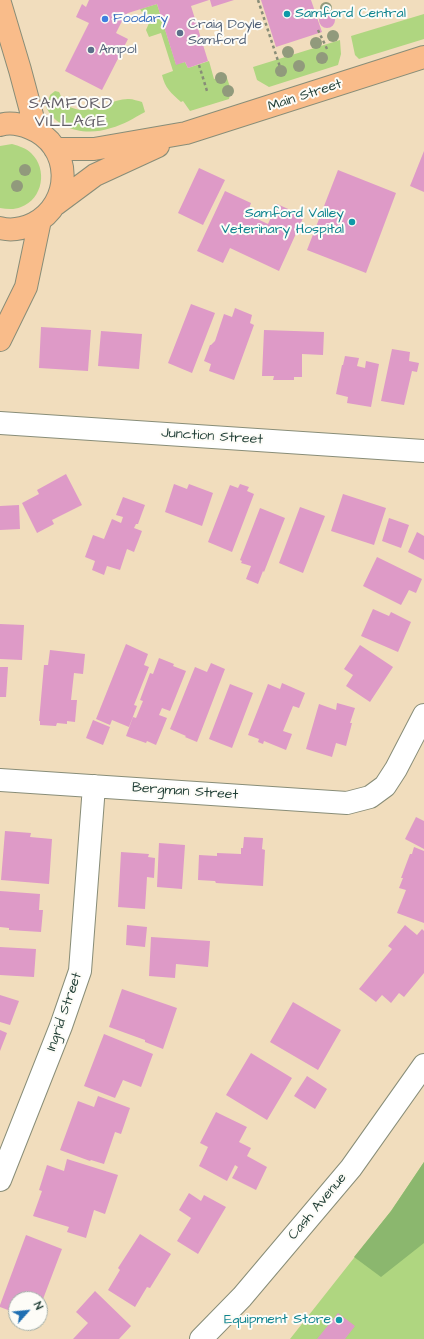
<!DOCTYPE html>
<html>
<head>
<meta charset="utf-8">
<style>
	body { margin:0 }
	#map { position:relative; width:424px; height:1339px; overflow:hidden; background:#f1ddbd; font-family:"Architects Daughter",sans-serif }
	canvas { display:block }
	.north { position:absolute; left:8px; top:1291px; width:40px; height:40px; box-sizing:border-box; background:#fdfcf7; border:1px solid #a4b0a9; border-radius:50%; rotate:63deg; font-size:11px; font-weight:700; line-height:16px; text-align:center; color:#1f3d34 }
	.north::after { content:''; display:block; margin:auto; width:14px; height:18px; background:#1f6fb2; clip-path:polygon(50% 0,100% 100%,50% 72%,0 100%) }
</style>
</head>
<body>
<div id="map">
<canvas width="424" height="1339"></canvas>
<div class="north">N</div>
</div>
<script>
const c = document.querySelector('canvas').getContext('2d');
c.lineJoin = 'round';
function paint(path, color) { c.fillStyle = color; c.fill(path, 'evenodd'); }
function strokePath(path, color, width, dash) { c.strokeStyle = color; c.lineWidth = width; c.lineCap = dash ? 'butt' : 'round'; c.setLineDash(dash || []); c.stroke(path); }
function drawText(font, color, halo, rows, align = 'center') {
  c.font = font + ' "Architects Daughter",sans-serif'; c.lineWidth = 4; c.setLineDash([]); c.textBaseline = 'middle'; c.strokeStyle = halo; c.fillStyle = color; for (const [text, x, y, turn = 0] of rows) {
    c.save(); c.translate(x, y); c.rotate((+turn || 0) * Math.PI / 180); c.textAlign = isNaN(turn) ? turn : align; if (halo) c.strokeText(text, 0, 0); c.fillText(text, 0, 0); c.restore();
  }
}
paint(new Path2D(`
	M157 4 176 64 185 62 188 68 209 61 214 79 226 75 231 90 229 99 190 111 183 101 181 102C171 93 165 88 162 75L173 71 161 33 149 37 146 30 152 16 142 12 140 9Z
	M424 14V39L359 59 355 55 351 36Z
	M340 40 341 54 338 65 269 87 257 80 253 67Z
	M55 91 59 92C61 95 62 101 65 103 84 121 109 98 129 99 133 99 138 101 142 102L143 105 145 112C134 118 123 125 111 128 87 136 58 131 46 107L50 95Z
	M12 144C19 146 26 148 31 153 48 169 43 199 21 207 14 210 7 209 0 208V146Z
	M424 1162V1339H290L391 1211Z`), '#afd680');
paint(new Path2D(`
	M424 1162V1243L381 1277 354 1257 391 1211Z`), '#8bb76e');
paint(new Path2D(`
	M89 0H209L191 6 208 61 188 68 185 62 176 65 157 4 128 13 125 15 116 33 128 39 102 90 65 71 89 23 76 17 82 4 86 7Z
	M210 0H234L212 7Z
	M261 0H311L322 32 276 47Z
	M319 20a8 8 0 1 1 16 0a8 8 0 1 1-16 0Z
	M424 151V192L410 186Z
	M199 168 225 180 203 225 178 213Z
	M338 170 396 193 366 273 307 250Z
	M225 191 251 203 247 214 268 224 277 204 304 216 279 271 230 248 223 263 197 251Z
	M191 304 215 313 192 373 168 363Z
	M235 308 252 315 250 323 254 325 234 380 209 371 211 364 204 361 210 345H211L215 341 224 314 232 317Z
	M41 327 91 330 88 371 39 368Z
	M264 330 324 332 323 355 302 354V377H294V380H273L274 376H262Z
	M101 331 142 334 139 369 98 366Z
	M392 349 410 352 409 361 419 363 417 372 412 371 404 405 381 401Z
	M345 356 359 358 357 366 365 368 366 361 379 364 371 407 347 403 348 397 336 394 342 365H343Z
	M66 474 82 505 52 520 54 524 37 533 22 503 39 494 37 490Z
	M174 484 187 489 189 484 213 493 202 526 165 512Z
	M240 484 249 487 247 491 254 494 232 552 208 542 230 485 238 488Z
	M343 494 386 508 374 545 331 531Z
	M123 497 145 505 138 524H136L134 528 142 531 134 552 127 549 120 570 107 566 104 575 92 570 95 561 85 557 93 535 104 539 112 519 121 523 123 517 116 515Z
	M19 505 20 529 0 530V506Z
	M300 507 325 516 303 573 279 563Z
	M260 508 285 518 264 572 263 571 258 584 246 579 251 566 241 563 242 561 240 560Z
	M389 518 409 525 401 548 382 541Z
	M417 532 424 536V560L408 552Z
	M377 557 422 579 416 593 409 590 401 605 363 586Z
	M373 609 389 616 391 612 411 622 398 652 361 636Z
	M0 624 24 625 22 660 0 659Z
	M126 644 148 654 144 665 149 667 134 705 137 706 129 727 112 720 110 725 96 719Z
	M360 645 393 667 370 702 346 686 353 675 344 669Z
	M50 650 85 654 83 674 74 673 71 700H77L75 722 67 721V724L57 723 56 726 40 725V721H39L44 665H48Z
	M159 658 174 664 173 666 186 671 170 711 162 708 159 715 167 718 156 745 147 741 146 743 126 736 133 717 136 718 143 701 140 700 150 673 153 674Z
	M211 663 225 669 197 742 185 737 186 736 170 729 195 667 207 672Z
	M0 667H8L6 697H0Z
	M282 683 305 693 299 708 293 706 283 731 292 734 286 750 264 741 263 744 258 742 259 739 248 735 268 684 280 689Z
	M230 684 253 693 232 748 209 739Z
	M337 703 355 708 350 723H352L346 746 336 743 332 757 306 749 319 704 336 710Z
	M93 720 110 727 103 745 86 738Z
	M416 817 424 821V849L405 839Z
	M5 831 31 833 30 837 52 839 49 884 1 880Z
	M244 837 263 838 262 849 265 850 263 886 216 883 215 881 198 880 199 855 217 856V853L241 854V848H243Z
	M159 843 185 845 182 889 157 887Z
	M414 847 424 851V923L397 913 406 890 399 888 403 878H401L410 854H412Z
	M121 852 149 854 148 857 155 858 154 878 147 877 145 909 118 907Z
	M0 891 40 894 39 910H43L41 932 9 930V928L0 927Z
	M127 925 147 927 145 947 126 945Z
	M405 925 417 935 422 929 424 931V973L404 997 399 993 391 1003 382 995 376 1002 359 989 392 949 388 946Z
	M151 937 210 941 208 967 176 964 175 978 149 976Z
	M0 947 36 949 34 977 0 975Z
	M122 989 177 1008 163 1049 145 1042V1040L109 1027Z
	M0 995 19 1001 10 1025 0 1022Z
	M293 1002 341 1030 318 1070 270 1042Z
	M0 1030 7 1033 0 1051Z
	M104 1034 153 1054 141 1087 123 1080 115 1098 84 1086Z
	M251 1053 292 1078 267 1120 226 1095Z
	M307 1076 327 1089 315 1109 294 1096Z
	M98 1096 130 1108 121 1134 115 1132 104 1164 91 1160 90 1161 60 1150 78 1101 94 1107Z
	M216 1112 247 1127 239 1142 251 1148 247 1156 267 1167 256 1190 232 1178 238 1167 235 1165 227 1181 199 1166 208 1147 200 1143Z
	M67 1159 118 1175 105 1214 94 1210 86 1238 67 1232 69 1227 33 1216 42 1191 39 1190 47 1165 64 1171Z
	M189 1193 201 1201 204 1195 226 1207 198 1254 177 1241 191 1218 179 1210Z
	M140 1234 171 1254 150 1288 147 1287 135 1307 108 1290 120 1270 118 1268Z
	M26 1235 62 1249 40 1307V1299H16V1313L0 1307V1305Z
	M95 1291 131 1326 119 1339H73L88 1323 76 1312Z
	M338 1313 355 1326 345 1339H317Z`), '#de9ac7');
const minor = new Path2D(`
	M0 423 424 451
	M0 780 347 803 370 797 385 786 396 769 424 715
	M0 1180 61 1026 80 971 94 786
	M201 1339 242 1297 351 1168 424 1065`);
const major = new Path2D(`
	M0 3 20 70 36 130
	M0 125C10 122 20 124 30 128 73 145 73 204 33 224 22 229 11 231 0 228
	M55 149H94L186 133 424 57
	M56 204 95 175 158 146
	M0 340 26 287 40 220`);
strokePath(minor, '#888d78', 24);
strokePath(major, '#888d78', 24);
strokePath(new Path2D(`
	M258 0 280 67
	M318 30 328 51
	M199 65 207 91`), '#888d78', 2.5, [3, 3]);
strokePath(minor, '#fff', 22);
strokePath(major, '#f9bc8a', 22);
c.fillStyle = '#919a7c';
for (const [x, y] of [
	[326,8],
	[333,36],
	[316,43],
	[288,52],
	[322,58],
	[299,66],
	[281,71],
	[221,78],
	[228,91],
	[25,170],
	[17,186]
]) { c.beginPath(); c.arc(x, y, 6, 0, 2 * Math.PI); c.fill(); }
for (const [x, y, r, color] of [
	[287,14,4,"#0f9aa8"],
	[105,19,4,"#3f7fe0"],
	[180,33,4,"#5c6f8a"],
	[91,50,4,"#5c6f8a"],
	[352,222,4,"#0f9aa8"],
	[339,1320,4,"#0f9aa8"]
]) { const dot = new Path2D(); dot.arc(x, y, r, 0, 2 * Math.PI); c.fillStyle = color; c.fill(dot); strokePath(dot, '#fdfcf7', 1.5); }
drawText('14px', '#0d838f', '#fdfcf7', [
	["Samford Central",295,14,"left"],
	["Samford Valley",344,214],
	["Veterinary Hospital",344,230],
	["Equipment Store",331,1320]
], 'right');
drawText('14px', '#366cbe', '#fdfcf7', [
	["Foodary",113,19]
], 'left');
drawText('14px', '#4e5e75', '#fdfcf7', [
	["Craig Doyle",188,25],
	["Samford",188,41],
	["Ampol",99,50]
], 'left');
drawText('14px', '#1f3d34', '#fdfcf7', [
	["Main Street",305,96,-18],
	["Junction Street",212,437,4],
	["Bergman Street",185,792,4],
	["Ingrid Street",65,1012,-71],
	["Cash Avenue",318,1207,-50]
]);
c.letterSpacing = '1px';
drawText('16px', '#625e67', '#fdfcf7', [
	["SAMFORD",71,105],
	["VILLAGE",71,123]
]);
c.letterSpacing = '0px';
</script>
</body>
</html>
